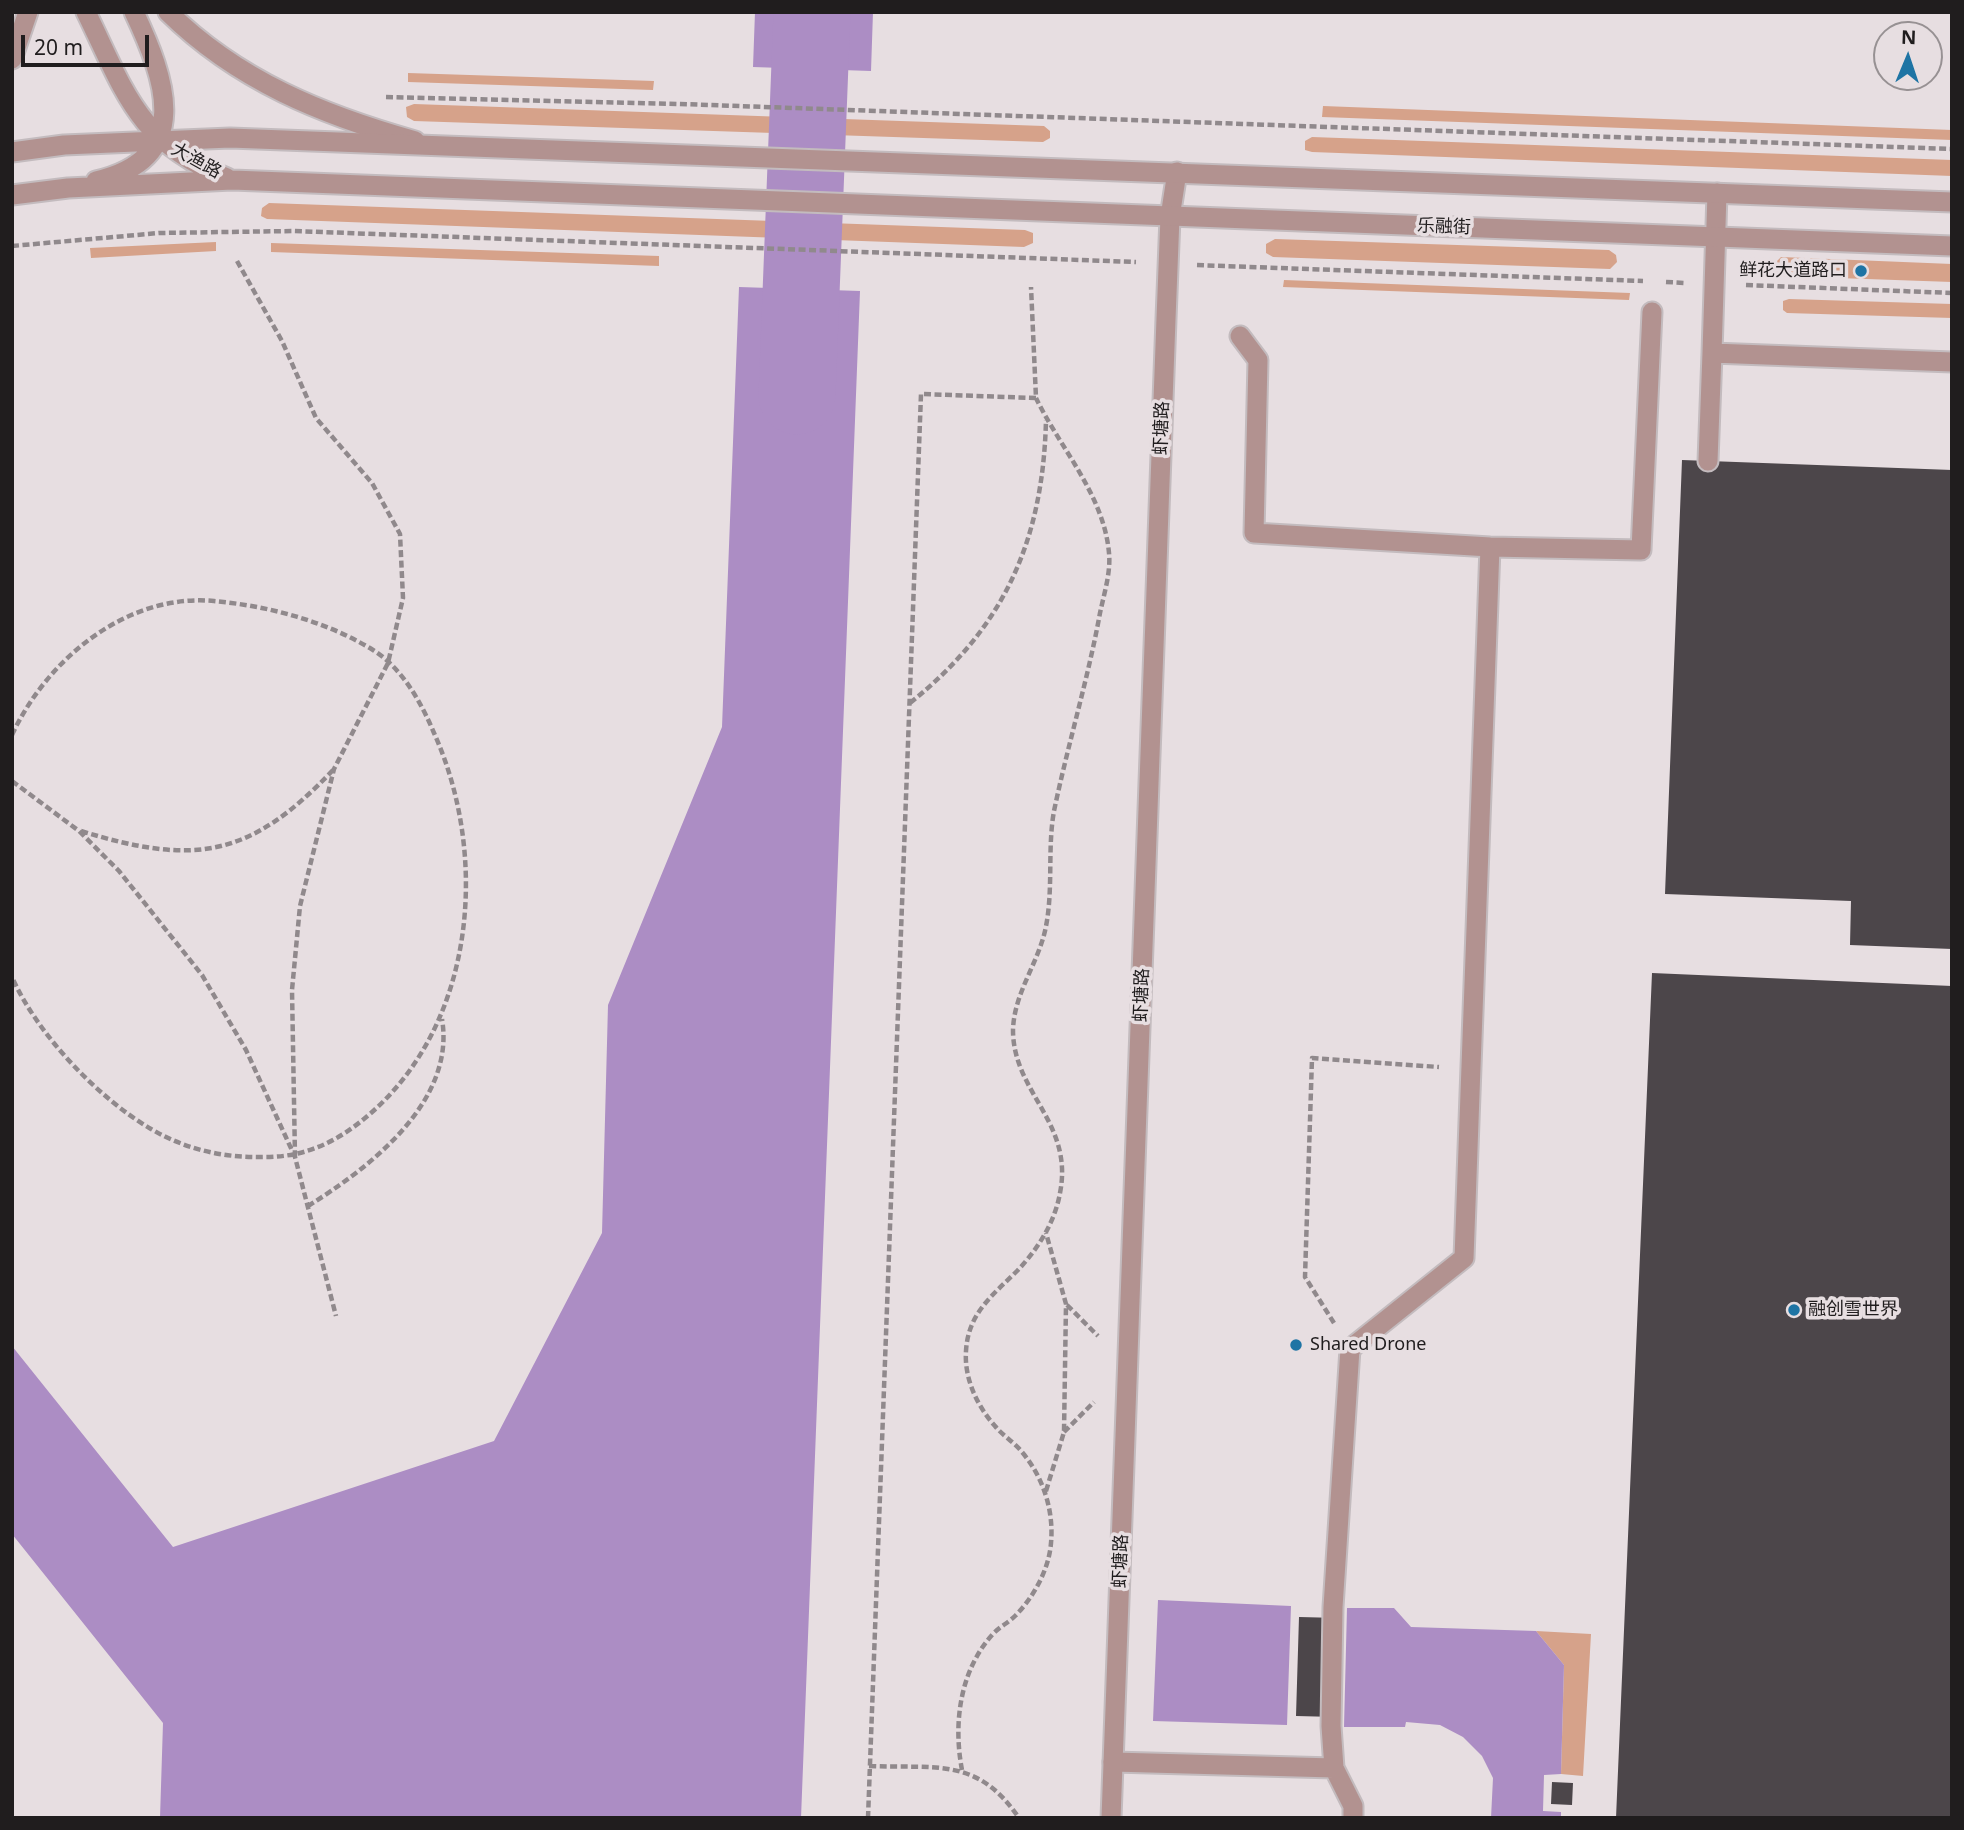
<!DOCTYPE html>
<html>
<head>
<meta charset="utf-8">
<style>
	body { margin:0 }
	#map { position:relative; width:1964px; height:1830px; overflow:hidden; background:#e7dee1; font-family:"Noto Sans",sans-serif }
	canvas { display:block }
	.frame { position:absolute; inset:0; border:14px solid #201d1e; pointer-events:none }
	.north { position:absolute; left:1873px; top:21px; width:70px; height:70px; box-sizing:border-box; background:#e7dee1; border:2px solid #979193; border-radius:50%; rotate:2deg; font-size:19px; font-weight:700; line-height:28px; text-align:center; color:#201d1e }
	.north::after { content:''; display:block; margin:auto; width:24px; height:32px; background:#1e74a4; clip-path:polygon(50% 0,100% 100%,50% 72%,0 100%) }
	.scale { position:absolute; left:21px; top:35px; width:128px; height:32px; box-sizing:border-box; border:4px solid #201d1e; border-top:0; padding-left:9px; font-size:21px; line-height:24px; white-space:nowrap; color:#201d1e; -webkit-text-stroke:5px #e7dee1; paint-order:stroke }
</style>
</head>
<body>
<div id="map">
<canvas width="1964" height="1830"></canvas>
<div class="frame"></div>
<div class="north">N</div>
<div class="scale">20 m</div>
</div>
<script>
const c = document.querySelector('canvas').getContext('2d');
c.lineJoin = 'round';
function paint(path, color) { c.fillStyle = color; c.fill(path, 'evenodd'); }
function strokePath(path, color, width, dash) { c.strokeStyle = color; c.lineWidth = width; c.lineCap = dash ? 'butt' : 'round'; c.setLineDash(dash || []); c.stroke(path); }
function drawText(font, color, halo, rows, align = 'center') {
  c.font = font + ' "Noto Sans","Noto Sans SC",sans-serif'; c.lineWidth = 7; c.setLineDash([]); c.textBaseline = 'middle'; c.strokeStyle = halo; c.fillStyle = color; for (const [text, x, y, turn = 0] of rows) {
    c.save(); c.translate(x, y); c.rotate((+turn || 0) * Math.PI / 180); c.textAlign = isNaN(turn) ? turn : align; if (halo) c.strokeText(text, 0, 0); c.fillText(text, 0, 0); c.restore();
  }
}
paint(new Path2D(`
	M408 73 654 81 653 90 408 82Z
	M414 104 1044 126 1050 131V138L1043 142 414 121 407 117 406 107Z
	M1323 106 1952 130V140L1322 117Z
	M1312 137 1952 160V176L1312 152 1305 150V141Z
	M269 203 1025 230 1033 233V243L1024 247 267 219 261 216 262 208Z
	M1275 239 1609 250 1616 255 1617 262 1610 269 1273 257 1266 253V244Z
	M216 242V251L91 258 90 248Z
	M271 243 659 256V266L271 252Z
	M1781 257 1952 264V282L1781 276 1774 272 1775 263Z
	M1284 280 1630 293 1629 300 1283 287Z
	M1789 299 1952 304V318L1787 313 1783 310V301Z
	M1536 1631 1591 1634 1583 1776 1561 1774 1564 1665Z`), '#d6a28a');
paint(new Path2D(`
	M755 12H873L871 71 753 67Z
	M739 287 860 291 801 1818H160L163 1723 12 1534V1346L173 1547 494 1441 602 1233 608 1005 722 727Z
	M1158 1600 1291 1606 1287 1725 1153 1721Z
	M1347 1608H1394L1411 1627 1536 1631 1564 1665 1561 1774 1544 1775 1543 1811 1561 1812V1818H1491L1493 1778 1482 1756 1463 1737 1440 1725 1406 1722 1405 1727H1344Z`), '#ac8dc4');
strokePath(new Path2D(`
	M797 396 812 12`), '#ac8dc4', 77);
paint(new Path2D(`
	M1682 460 1952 470V949L1850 945 1851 901 1665 894Z
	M1652 973 1952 986V1818H1616Z
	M1299 1617 1339 1618 1336 1717 1296 1716Z
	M1552 1782 1573 1783 1572 1805 1551 1804Z`), '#4c464a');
const service = new Path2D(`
	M1717 193 1712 353 1952 362
	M1708 461 1712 353`);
const pedestrian = new Path2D(`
	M1240 336 1258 360 1254 533 1490 547 1641 550 1652 312
	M1113 1762 1334 1768
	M1353 1818V1806L1334 1768 1331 1726 1333 1607 1350 1349 1464 1258 1490 547`);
const minor = new Path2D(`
	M168 12C238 81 323 115 415 141
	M12 59 28 12
	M1111 1818 1166 319 1170 217 1177 172`);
const tertiary = new Path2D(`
	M86 12C126 94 137 141 227 178
	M12 152 64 145 230 138 1952 202
	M96 181C195 158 165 78 134 12
	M12 195 68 188 232 180 1952 246`);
strokePath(service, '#c3bbbe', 23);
strokePath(pedestrian, '#c3bbbe', 23);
strokePath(minor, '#c3bbbe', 23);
strokePath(tertiary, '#c3bbbe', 23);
strokePath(new Path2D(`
	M386 97 680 104 1952 149
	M12 246 159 233 293 231 1136 262
	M237 261 282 341 316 418 372 483 400 534 403 598 388 663 334 769 300 906 292 990 295 1157
	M1197 265 1643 281
	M1666 282 1685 283
	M1746 285 1952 293
	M910 703C1005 627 1043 540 1046 420
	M12 735C47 659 127 593 214 601 268 606 326 621 373 650 402 668 421 702 434 733 489 855 476 1021 371 1113 339 1141 307 1157 265 1157 224 1158 187 1150 151 1129 98 1098 37 1034 12 977
	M12 781 79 831 119 871 202 975 246 1050 295 1157 336 1316
	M81 831C194 866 250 858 333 770
	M308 1206C369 1168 456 1102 442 1019
	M1067 1305 1098 1336
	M1334 1323 1305 1277 1312 1058 1439 1067
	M1064 1432 1094 1402
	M1046 1491 1064 1432 1066 1304 1046 1233
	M869 1766C935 1769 977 1756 1019 1818
	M962 1770C953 1723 960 1671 992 1635 999 1627 1008 1623 1015 1616 1034 1597 1049 1569 1051 1543 1054 1510 1043 1477 1022 1452 1014 1442 1003 1436 995 1426 977 1406 964 1378 966 1351 968 1313 993 1295 1017 1271 1038 1249 1055 1222 1060 1193 1074 1122 1013 1093 1013 1030 1014 994 1037 965 1045 931 1054 891 1047 850 1054 811 1068 744 1088 679 1100 613 1104 594 1111 572 1109 553 1104 495 1060 448 1036 398
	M868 1818 921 394 1036 398 1031 287`), '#90898c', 4.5, [7, 3.5]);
strokePath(service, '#b29290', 19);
strokePath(pedestrian, '#b29290', 19);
strokePath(minor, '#b29290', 19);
strokePath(tertiary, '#b29290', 19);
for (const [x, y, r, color] of [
	[1861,271,7,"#1e74a4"],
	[1794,1310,7,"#1e74a4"],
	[1296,1345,7,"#1e74a4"]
]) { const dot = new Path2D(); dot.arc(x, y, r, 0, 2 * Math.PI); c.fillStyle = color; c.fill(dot); strokePath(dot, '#e7dee1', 2.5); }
drawText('18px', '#201d1e', '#e7dee1', [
	["大渔路",196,161,29],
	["乐融街",1444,227,2],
	["虾塘路",1162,428,-88],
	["虾塘路",1142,995,-88],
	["虾塘路",1121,1561,-88]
]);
drawText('18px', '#201d1e', '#e7dee1', [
	["鲜花大道路口",1847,271,"right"],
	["融创雪世界",1808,1310],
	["Shared Drone",1310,1345]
], 'left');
</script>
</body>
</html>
